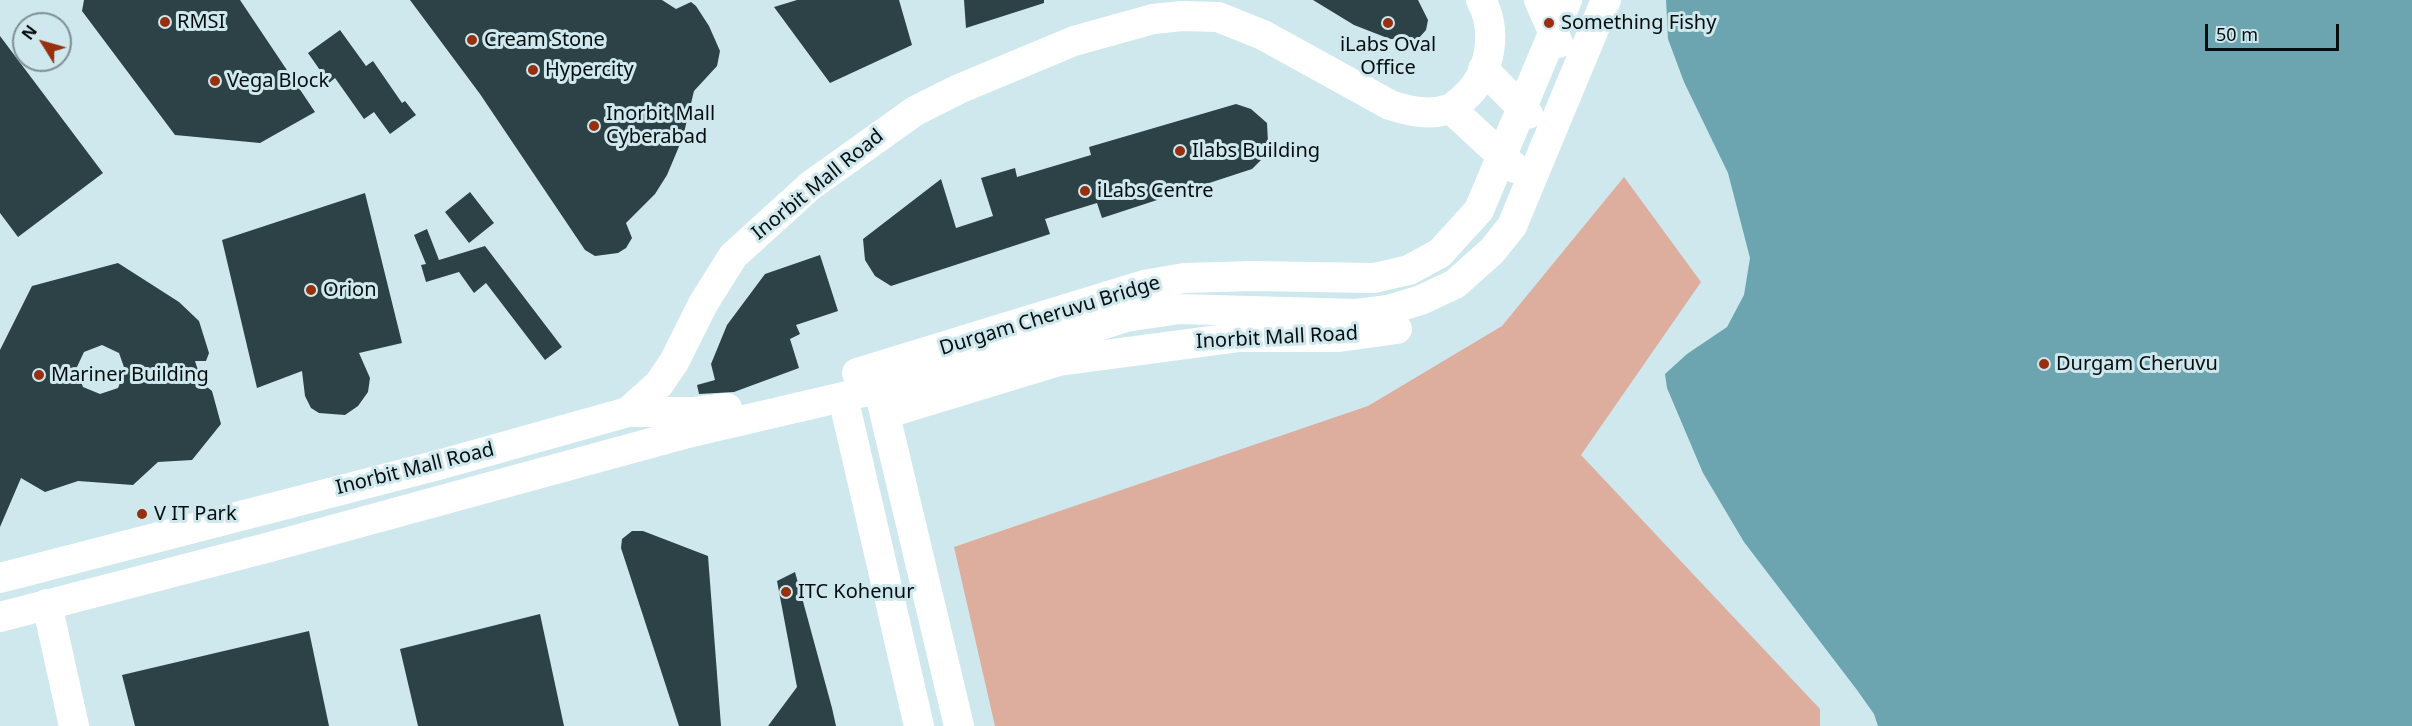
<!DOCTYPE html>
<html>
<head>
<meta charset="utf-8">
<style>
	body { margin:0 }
	#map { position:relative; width:2412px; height:726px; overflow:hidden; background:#cee8ed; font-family:"Noto Sans",sans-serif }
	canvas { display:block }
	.north { position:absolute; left:12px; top:12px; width:60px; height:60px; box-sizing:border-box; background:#cee8ed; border:2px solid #7e9094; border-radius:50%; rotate:307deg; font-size:16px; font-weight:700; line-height:24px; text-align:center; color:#050d0f }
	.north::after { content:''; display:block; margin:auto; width:21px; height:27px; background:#97300e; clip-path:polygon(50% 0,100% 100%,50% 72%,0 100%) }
	.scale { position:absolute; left:2205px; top:24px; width:134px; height:27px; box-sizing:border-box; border:3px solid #050d0f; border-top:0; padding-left:8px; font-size:18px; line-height:21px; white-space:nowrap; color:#050d0f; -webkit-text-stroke:4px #cee8ed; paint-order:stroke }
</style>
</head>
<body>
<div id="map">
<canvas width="2412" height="726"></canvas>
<div class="north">N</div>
<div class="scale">50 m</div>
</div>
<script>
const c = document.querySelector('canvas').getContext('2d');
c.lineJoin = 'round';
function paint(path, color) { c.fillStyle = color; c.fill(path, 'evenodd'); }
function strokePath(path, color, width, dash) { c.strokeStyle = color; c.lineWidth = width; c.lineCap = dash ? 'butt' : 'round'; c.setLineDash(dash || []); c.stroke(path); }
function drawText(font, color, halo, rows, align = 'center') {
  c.font = font + ' "Noto Sans",sans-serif'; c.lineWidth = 6; c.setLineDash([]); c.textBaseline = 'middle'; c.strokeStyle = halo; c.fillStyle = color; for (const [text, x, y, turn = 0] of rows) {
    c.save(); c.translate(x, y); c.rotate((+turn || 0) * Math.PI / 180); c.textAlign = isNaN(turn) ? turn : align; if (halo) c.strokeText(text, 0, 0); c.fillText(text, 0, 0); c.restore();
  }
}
paint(new Path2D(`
	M1624 177 1701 282 1581 455 1820 709V726H995L954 547 1368 406 1502 326Z`), '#ddad9e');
paint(new Path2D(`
	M1666 0H2412V726H1878L1874 714 1857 690 1744 542 1703 473 1667 388 1665 374 1687 354 1727 327 1744 295 1750 258 1728 173 1684 82 1668 39Z`), '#6ca5b0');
paint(new Path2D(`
	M84 0H240L315 112 260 143 175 135 82 11Z
	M410 0H662L676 9 691 2 696 6 709 26 720 51 717 66 694 91 683 137 667 175 655 194 626 223 632 238 626 248 618 253 595 256 585 250 480 94Z
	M797 0H899L912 45 830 83 774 7Z
	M964 0H1044V3L966 28Z
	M1313 0H1418L1428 20 1426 30 1418 39H1390L1354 25Z
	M340 30 366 66 373 61 402 103 405 101 416 115 390 134 374 112 364 119 335 78 329 83 308 53Z
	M0 36 103 173 18 237 0 213Z
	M1236 104 1251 109 1267 123 1268 143 1263 158 1252 169 1102 218 1097 203 1045 219 1050 234 891 286 875 276 865 260 863 239 941 179 956 228 993 216 981 178 1015 168 1017 177 1091 155 1089 147Z
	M470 192 494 223 469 243 445 212Z
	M365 193 402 343 359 353 370 378 368 392 358 406 345 415 319 413 311 408 305 396 302 371 257 388 222 240Z
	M427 229 439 260 485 246 562 347 545 360 486 283 474 293 459 272 426 282 421 265 426 264 414 235Z
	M820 255 838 311 796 325 800 334 790 339 799 368 734 392 699 394 697 385 715 380 711 364 727 325 765 274Z
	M118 263 179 302 199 321 209 353 206 361H195L202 383 212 391 221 424 192 460 158 462 133 485 78 481 45 492 21 478 0 527V350L32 286ZM102 345 119 353 125 370 118 388 100 394 83 387 76 369 84 352Z
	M632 531H643L708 556 721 726H679L621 548 622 539Z
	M795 572 832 708 836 726H768L797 687 777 581Z
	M540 614 564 726H418L400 649Z
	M309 631 329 726H135L122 675Z`), '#2c4246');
strokePath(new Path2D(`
	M1539 0 1558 43
	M1483 69 1528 114
	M1451 109 1515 168
	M857 373 1144 285 1184 278 1252 276 1374 278 1409 270 1440 253 1479 210 1567 0
	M880 394 959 726
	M843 397 919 726
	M628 412H694L727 408
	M885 414 1059 361 1240 337H1339L1397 329
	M0 578 442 464 628 412 659 384 674 362 703 304 733 256 810 186 915 111 959 89 1074 41 1153 19 1183 16 1218 17 1263 35 1390 105C1409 111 1429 116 1449 109 1454 107 1459 102 1464 98 1491 74 1498 31 1481 0
	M47 604 74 726
	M0 617 270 547 684 434 894 385 1036 346 1126 317 1179 309 1357 314 1388 310 1421 300 1455 284 1492 251 1512 226 1606 0`), '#fff', 30);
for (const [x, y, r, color] of [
	[165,22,6,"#97300e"],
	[1388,23,6,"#97300e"],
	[1549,23,6,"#97300e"],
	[472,40,6,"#97300e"],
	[533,70,6,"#97300e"],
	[215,81,6,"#97300e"],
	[594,126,6,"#97300e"],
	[1180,151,6,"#97300e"],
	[1085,191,6,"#97300e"],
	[311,290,6,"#97300e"],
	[2044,364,6,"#97300e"],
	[39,375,6,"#97300e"],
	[142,514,6,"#97300e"],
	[786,592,6,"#97300e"]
]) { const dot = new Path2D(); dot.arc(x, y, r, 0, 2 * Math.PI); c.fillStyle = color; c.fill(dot); strokePath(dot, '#cee8ed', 2); }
drawText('20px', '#050d0f', '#cee8ed', [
	["RMSI",177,22],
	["Something Fishy",1561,23],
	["Cream Stone",484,40],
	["iLabs Oval",1388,45,"center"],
	["Office",1388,68,"center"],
	["Hypercity",545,70],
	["Vega Block",227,81],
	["Inorbit Mall",606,114],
	["Cyberabad",606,137],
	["Ilabs Building",1192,151],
	["iLabs Centre",1097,191],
	["Orion",323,290],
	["Durgam Cheruvu",2056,364],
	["Mariner Building",51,375],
	["V IT Park",154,514],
	["ITC Kohenur",798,592]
], 'left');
drawText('20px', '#050d0f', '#cee8ed', [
	["Inorbit Mall Road",818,185,-39],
	["Durgam Cheruvu Bridge",1050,316,-17],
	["Inorbit Mall Road",1277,338,-3],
	["Inorbit Mall Road",415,469,-14]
]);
</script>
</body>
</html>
